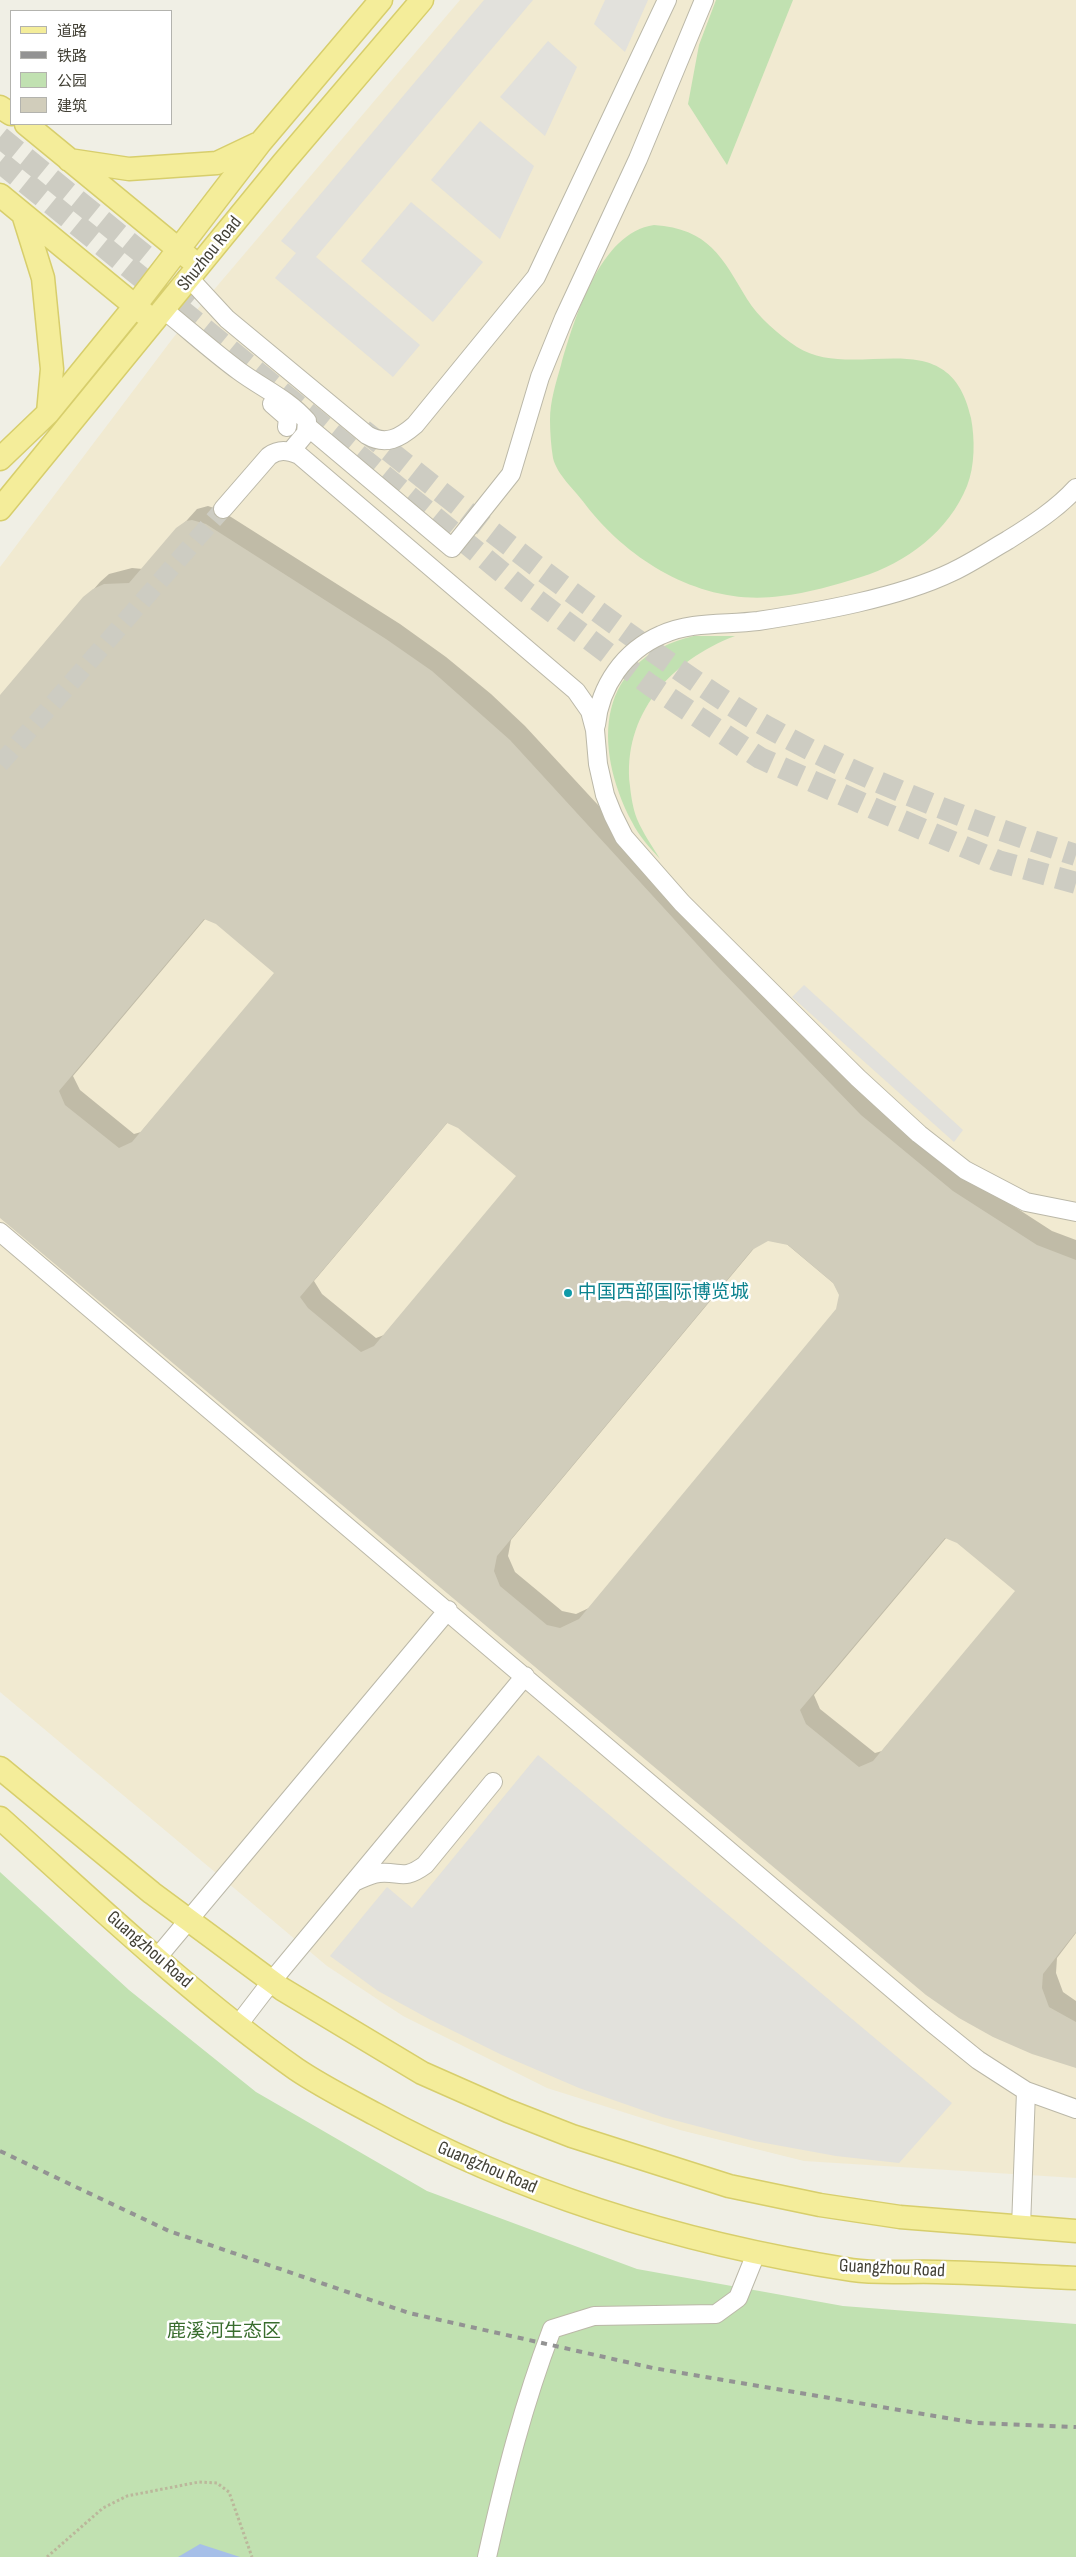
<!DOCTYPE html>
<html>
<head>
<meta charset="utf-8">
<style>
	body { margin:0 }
	#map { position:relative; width:1076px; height:2557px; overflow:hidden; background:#f0efe5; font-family:"Sofia Sans Condensed","Noto Sans SC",sans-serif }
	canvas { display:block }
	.legend { position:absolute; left:10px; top:10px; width:162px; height:115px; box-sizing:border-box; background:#fff; border:1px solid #b3b3ae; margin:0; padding:6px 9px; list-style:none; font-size:15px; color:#424035 }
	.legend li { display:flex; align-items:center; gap:10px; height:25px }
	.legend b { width:25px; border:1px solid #b3b3ae }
</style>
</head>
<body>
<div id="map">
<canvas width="1076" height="2557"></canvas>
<ul class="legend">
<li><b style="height:6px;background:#f4ed9a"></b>道路</li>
<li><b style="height:6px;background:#939393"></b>铁路</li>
<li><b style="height:14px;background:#c1e1b1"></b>公园</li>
<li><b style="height:14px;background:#d1cdbb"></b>建筑</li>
</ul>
</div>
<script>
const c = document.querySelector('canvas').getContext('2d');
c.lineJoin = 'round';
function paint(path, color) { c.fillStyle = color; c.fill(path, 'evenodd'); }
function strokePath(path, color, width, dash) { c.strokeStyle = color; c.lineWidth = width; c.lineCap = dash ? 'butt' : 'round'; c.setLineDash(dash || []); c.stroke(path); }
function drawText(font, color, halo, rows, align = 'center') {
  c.font = font + ' "Sofia Sans Condensed","Noto Sans SC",sans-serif'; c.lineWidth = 5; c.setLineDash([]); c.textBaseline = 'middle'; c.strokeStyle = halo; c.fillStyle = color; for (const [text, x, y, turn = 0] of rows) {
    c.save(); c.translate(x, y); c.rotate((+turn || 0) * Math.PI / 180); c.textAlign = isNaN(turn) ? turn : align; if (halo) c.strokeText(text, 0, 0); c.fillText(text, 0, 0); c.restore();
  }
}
paint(new Path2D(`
	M460 0H1076V2178L804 2161 680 2130 547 2088 403 2016 327 1966 0 1692V567L173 338Z`), '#f1ead1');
paint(new Path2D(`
	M716 0H793L727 165 688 104 699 45Z
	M654 225C709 229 722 257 747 299 758 317 779 335 797 347 855 384 949 317 971 418 975 439 975 466 967 486 949 531 906 563 861 577 835 585 808 593 781 596 705 607 630 563 585 504 575 490 557 475 553 458 551 446 550 432 550 420 550 401 556 383 561 365 574 320 600 232 654 225Z
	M694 636H735C671 660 622 715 630 786 631 796 633 809 637 819 643 833 652 846 660 859 650 848 639 836 632 822 592 745 596 659 694 636Z
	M0 1872 129 1990 256 2092 427 2191 637 2269 843 2306 1076 2324V2557H0Z`), '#c1e1b1');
paint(new Path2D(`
	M484 0H533L316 257 420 345 393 377 275 278 296 253 281 241Z
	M605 0H648L625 52 594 24Z
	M548 41 577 67 545 136 500 97Z
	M480 121 534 166 500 239 431 180Z
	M411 202 483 262 433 322 361 261Z
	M804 985 963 1130 954 1142 792 997Z
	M538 1755 952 2103 899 2163 836 2156 754 2141 662 2117 579 2088 502 2055 431 2020 378 1991 330 1956 387 1887 412 1908Z`), '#e2e1dc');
paint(new Path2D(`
	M200 2544 240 2557H178Z`), '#a6bfe8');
paint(new Path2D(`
	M208 506 220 510 400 624 446 657 491 694 525 726 831 1057 967 1176 1052 1231 1076 1240V1933L1057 1958 1056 1973 1063 1992 1076 2001V2067L0 1217V697L100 582 109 574 132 568 143 569 197 509ZM206 918 217 923 276 973 141 1132 134 1134 80 1090 73 1076ZM448 1122 459 1127 518 1176 384 1335 376 1338 322 1294 314 1281ZM768 1239 783 1241 838 1287 840 1295 837 1310 591 1607 576 1614 562 1611 515 1572 508 1556 511 1540 756 1246ZM947 1537 957 1542 1017 1591 882 1751 875 1753 820 1709 814 1695Z`), '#0003');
paint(new Path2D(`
	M192 520 206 524 386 639 432 671 510 740 717 966 861 1115 953 1191 1037 1245 1076 1260V1932L1043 1974 1042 1988 1049 2007 1076 2022V2068L1032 2054 993 2037 959 2018 926 1995 0 1218V695L83 597 93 589 104 584 129 583 176 528 186 521ZM204 919 216 924 274 973 132 1142 119 1148 65 1105 59 1091ZM447 1123 458 1128 516 1176 374 1346 361 1352 308 1308 300 1297ZM768 1241 788 1245 833 1283 839 1295 836 1309 579 1619 560 1628 547 1625 500 1586 494 1571 497 1556 752 1250ZM945 1538 957 1543 1015 1591 873 1761 859 1767 806 1724 800 1710Z`), '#d1cdbb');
strokePath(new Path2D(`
	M0 764 223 509`), '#cdccc2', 18, [18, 9]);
strokePath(new Path2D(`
	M0 137 197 298
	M0 162 526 592 650 685 760 758 884 813 998 861 1076 883
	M363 430C453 502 543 573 637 640 681 671 726 704 773 730 869 783 972 822 1076 855`), '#cdccc2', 22, [22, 11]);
const minor = new Path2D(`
	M190 279 227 319 367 435C386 446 400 438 415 425L536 277 667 0
	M164 310C189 330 213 352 239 371 262 388 288 399 307 421L306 433 291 451
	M272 404 288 418 287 427
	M308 427 452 548 511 474 540 377 564 318 638 159 704 0
	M223 509 269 456C279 449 287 450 299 455L576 691 590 711 595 730 598 764 605 795 613 815 624 837 682 903 858 1078 919 1134 965 1170 1026 1202 1076 1212
	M596 725C600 686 624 651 661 635 691 621 726 625 758 621 817 612 898 598 952 572 971 563 989 551 1008 540 1032 525 1057 509 1076 488
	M0 1232 931 2022 978 2060 1026 2091 1076 2109
	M356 1881C363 1878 371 1874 379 1873 401 1871 403 1881 425 1865L493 1782
	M156 1959 448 1610
	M238 2025 271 1982 525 1676
	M1021 2227 1026 2091
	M487 2557C505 2477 523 2405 552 2329L594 2316 716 2314 738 2298 757 2251`);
const major = new Path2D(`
	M0 107 11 114
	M26 124 189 258
	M69 160 129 169 217 163 257 144
	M0 195 146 315
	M23 214 43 278 52 369 48 413
	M0 459 48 413 135 306 260 143 381 0
	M0 509 283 163 422 0
	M0 1768 152 1893 282 1989 422 2073 508 2111 572 2136 729 2186 820 2205 900 2217 1076 2231
	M0 1818C96 1904 190 1994 296 2069 321 2086 349 2100 375 2114 523 2195 685 2244 852 2270 879 2274 909 2271 937 2272 983 2273 1029 2276 1076 2278`);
strokePath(minor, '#bbb8a8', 20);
strokePath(major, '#d7ce6c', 25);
strokePath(new Path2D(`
	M47 2557 103 2508 127 2496 199 2482 217 2483 229 2492 252 2557`), '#bbb79b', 3, [2.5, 2.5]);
strokePath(minor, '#fff', 18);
strokePath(major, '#f4ed9a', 22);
strokePath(new Path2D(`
	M0 2151 169 2231 409 2313 653 2368 976 2423 1076 2427`), '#939393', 4, [6, 6]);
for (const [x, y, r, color] of [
	[568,1293,5,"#0f9aa8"]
]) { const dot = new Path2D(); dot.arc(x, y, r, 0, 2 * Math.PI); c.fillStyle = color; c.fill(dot); strokePath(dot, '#fff', 2); }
drawText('19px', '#424035', '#fff', [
	["Shuzhou Road",210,254,-51],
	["Guangzhou Road",149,1950,41],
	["Guangzhou Road",487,2168,23],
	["Guangzhou Road",892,2269,3]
]);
drawText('19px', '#0d838f', '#fff', [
	["中国西部国际博览城",578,1293]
], 'left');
drawText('19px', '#396d2e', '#fff', [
	["鹿溪河生态区",224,2332]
]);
</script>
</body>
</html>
